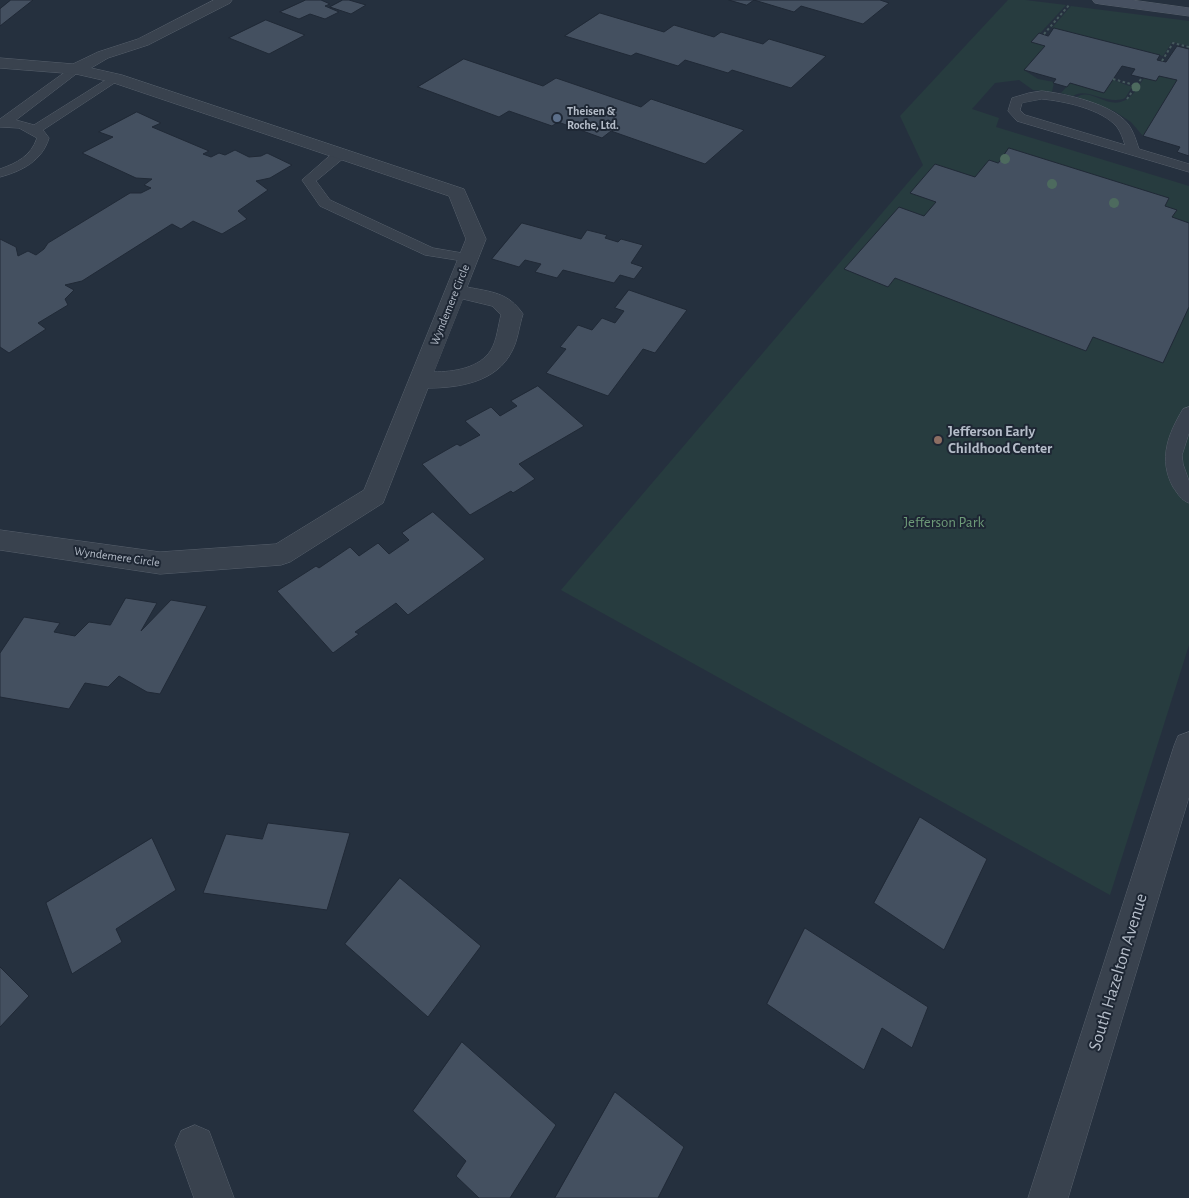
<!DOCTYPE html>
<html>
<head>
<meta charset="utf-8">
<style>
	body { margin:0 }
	canvas { display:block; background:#25303e }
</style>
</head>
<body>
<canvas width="1189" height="1198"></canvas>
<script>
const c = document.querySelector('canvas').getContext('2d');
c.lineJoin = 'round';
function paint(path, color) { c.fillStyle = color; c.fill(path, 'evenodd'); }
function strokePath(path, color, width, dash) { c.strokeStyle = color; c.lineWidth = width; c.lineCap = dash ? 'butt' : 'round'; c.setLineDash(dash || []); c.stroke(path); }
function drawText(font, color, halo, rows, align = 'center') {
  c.font = font + ' "Alegreya Sans",sans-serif'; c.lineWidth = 4; c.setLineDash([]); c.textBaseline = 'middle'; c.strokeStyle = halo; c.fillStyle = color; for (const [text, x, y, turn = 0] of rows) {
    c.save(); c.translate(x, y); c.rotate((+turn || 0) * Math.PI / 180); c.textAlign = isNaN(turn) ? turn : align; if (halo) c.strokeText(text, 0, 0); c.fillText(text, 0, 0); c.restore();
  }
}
paint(new Path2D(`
	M1008 0H1025L1066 5 1032 42 1045 46 1024 70 1038 79 1054 82 1052 92 1033 90 1019 80 995 83 972 109 999 118 996 127 1189 186V645L1110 895 561 590 923 165 900 116Z
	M1071 6 1189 21V46L1172 42 1163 56 1052 28Z
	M1159 76 1177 80 1143 136 1131 122 1114 111 1077 97C1094 85 1114 121 1137 89L1141 88 1140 84 1144 78 1156 81Z
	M1113 80 1132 87 1125 98C1108 106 1086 86 1073 96L1061 93 1070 83 1104 93Z`), '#273c3f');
const building = new Path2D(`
	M11 0H33L0 26V9Z
	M306 0H321L330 4 325 6 339 12 325 19 310 14 299 19 280 12Z
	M343 0H349L366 5 351 14 330 7Z
	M729 0H880L889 3 863 24 801 6 794 12 754 0 747 5Z
	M600 13 664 32 674 25 714 37 721 32 763 44 769 39 826 56 791 88 732 70 728 73 685 60 678 66 636 53 631 56 565 36Z
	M266 20 305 35 269 54 229 38Z
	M1054 28 1160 55 1157 60 1166 62 1177 46 1189 49V156L1177 152 1180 147 1143 136 1177 80 1159 76 1156 81 1131 75 1135 69 1122 66 1104 93 1070 83 1067 87 1053 83 1056 79 1024 70 1045 46 1031 42 1039 33 1048 36Z
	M464 59 543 86 556 78 641 107 651 99 744 130 705 164 611 131 602 138 558 122 552 126 509 111 499 117 418 87Z
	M137 112 161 123 152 127 209 151 203 154 211 157 219 153 225 155 235 150 249 157 261 156 267 153 292 165 270 178 256 181 268 190 238 211 247 219 222 234 193 221 181 229 172 224 82 281 65 285 74 290 65 299 68 305 38 323 46 329 9 353 0 347V239L16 247 18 256 28 251 36 255 44 249 48 243 130 193H141L151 188 144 185 152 179 136 178 82 153 113 137 99 132Z
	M1009 148 1169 198 1165 206 1177 210 1172 217 1189 223V307L1163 363 1093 337 1086 351 895 278 888 287 844 269 899 207 924 216 936 202 910 193 935 164 975 177 989 160 998 163Z
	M522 223 581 239 587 230 607 235 605 238 618 242 621 239 643 245 631 263 643 267 634 279 620 275 614 283 563 270 557 278 535 272 541 264 525 260 519 267 492 259Z
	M629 290 687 310 655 353 643 349 608 396 546 373 566 349 560 347 578 325 592 330 602 318 615 323 624 311 615 308Z
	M538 386 584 426 519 464 535 479 513 493 511 491 470 515 422 464 457 444 460 446 480 435 465 421 491 407 500 416 517 406 511 401Z
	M433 512 485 559 408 615 396 603 355 632 359 634 333 653 277 591 316 566 319 568 350 547 359 556 378 543 389 554 409 540 402 533Z
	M126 598 157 603 141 631 171 600 207 606 160 694 147 692 119 676 108 687 85 683 69 709 0 697V653L24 617 60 623 54 632 75 636 89 622 110 625Z
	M920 817 987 859 944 950 874 903Z
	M268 823 350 833 327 910 203 893 226 834 262 839Z
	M152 838 176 890 116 929 122 942 72 974 46 903Z
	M400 878 481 946 428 1017 345 944Z
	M805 928 928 1007 912 1048 882 1028 864 1070 767 1004Z
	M0 967 29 996 0 1027Z
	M462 1042 556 1125 510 1198H479L456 1176 466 1161 413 1111Z
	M615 1092 684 1147 658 1198H555Z`);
paint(building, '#445060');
strokePath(building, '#202936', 1);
const lane = new Path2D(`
	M76 66 80 67 82 69 80 71 16 120 34 125 112 76 116 75 122 78 43 130 49 138C42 161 22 171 0 177V169C17 163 31 156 37 138L19 128 0 127V119L72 67Z
	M1042 91C1067 94 1112 104 1128 124 1134 132 1136 141 1139 149L1189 164V172L1017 121 1008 111 1012 98 1029 93ZM1042 99C1064 101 1102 109 1117 127 1121 132 1123 139 1125 145L1025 115 1020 110 1022 103Z
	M340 150 345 151 346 154 345 157 316 181 330 200 433 248 474 255 476 258 474 261 469 262 425 255 320 206 302 180 335 151Z
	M1189 407V433L1182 455 1183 464 1189 481V503C1181 500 1178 494 1173 487 1158 459 1168 434 1183 409Z`);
const street = new Path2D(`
	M214 0H232L230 3 148 45 108 58 91 68 122 75 464 189 486 239 467 287C491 292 508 292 523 314 519 326 518 340 512 351 497 382 459 388 428 388L383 503 290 562 281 565 160 574 0 550V530L160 552 276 544 364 490 466 239 449 196 111 82 76 74 0 68V58L73 64 98 52 138 39ZM463 299 492 306 501 315C498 326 497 340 491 350 480 368 454 372 434 372Z
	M1189 732V797L1068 1198H1028L1174 746 1178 736Z
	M195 1125 209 1131 234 1198H194L175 1145 181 1131Z`);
const secondary = new Path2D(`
	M1093 0H1132L1189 8V16L1100 4 1095 3Z`);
strokePath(lane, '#57606c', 1);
strokePath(street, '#57606c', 1);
strokePath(secondary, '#57606c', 1);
strokePath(new Path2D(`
	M1044 34 1070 4
	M1162 61 1173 43 1189 47
	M1113 79 1131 84 1135 88
	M1127 99 1134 89 1139 87 1137 84 1142 78`), '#45595c', 2, [2.5, 2.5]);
paint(lane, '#39424e');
paint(street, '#39424e');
paint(secondary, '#475161');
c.fillStyle = '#4d6a5e';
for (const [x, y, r] of [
	[1136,87,4.5],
	[1005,159,5],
	[1052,184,5],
	[1114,203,5]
]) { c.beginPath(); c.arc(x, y, r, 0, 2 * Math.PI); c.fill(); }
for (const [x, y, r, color] of [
	[557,118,5,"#5c6f8a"],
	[938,440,5,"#8d6e63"]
]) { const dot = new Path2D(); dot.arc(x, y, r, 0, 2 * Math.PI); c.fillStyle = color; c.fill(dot); strokePath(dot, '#1e2734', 2); }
drawText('bold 12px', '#b5bdc9', '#1e2734', [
	["Theisen &",567,111],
	["Roche, Ltd.",567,125]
], 'left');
drawText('12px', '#b5bdc9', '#1e2734', [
	["Wyndemere Circle",450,305,-68],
	["Wyndemere Circle",117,557,8]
]);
drawText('bold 15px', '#b5bdc9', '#1e2734', [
	["Jefferson Early",948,431],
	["Childhood Center",948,448]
], 'left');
drawText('15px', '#6d9a78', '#1e2734', [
	["Jefferson Park",944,522]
]);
drawText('18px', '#b5bdc9', '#1e2734', [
	["South Hazelton Avenue",1118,972,-73]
]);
</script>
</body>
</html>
